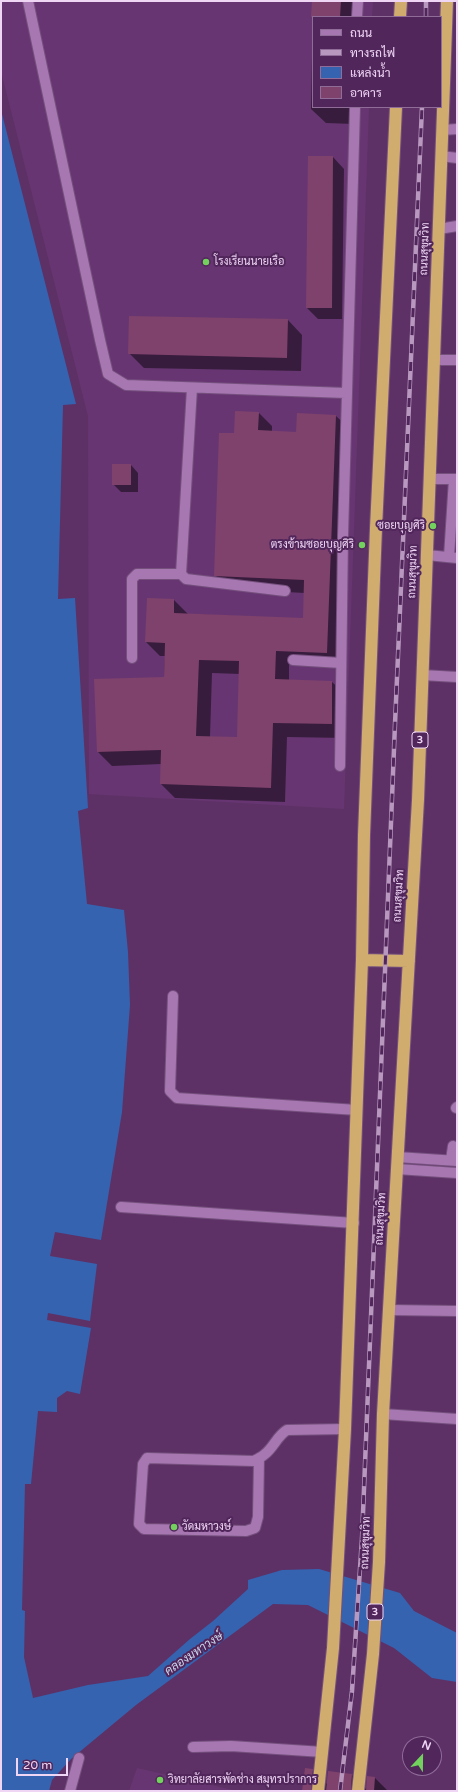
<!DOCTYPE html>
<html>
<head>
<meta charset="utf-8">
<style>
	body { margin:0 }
	#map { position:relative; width:458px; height:1792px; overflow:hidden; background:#5d3166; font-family:"Varela Round",Sarabun,sans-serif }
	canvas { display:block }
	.frame { position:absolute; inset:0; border:2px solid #efd6f5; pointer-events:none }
	.legend { position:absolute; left:312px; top:16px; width:130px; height:92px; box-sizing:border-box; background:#51265b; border:1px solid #906c99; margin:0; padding:5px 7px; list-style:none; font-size:12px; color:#efd6f5 }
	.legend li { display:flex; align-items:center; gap:8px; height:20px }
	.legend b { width:20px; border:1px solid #906c99 }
	.north { position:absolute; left:402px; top:1736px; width:40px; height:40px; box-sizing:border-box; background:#51265b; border:1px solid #906c99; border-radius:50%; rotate:22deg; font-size:11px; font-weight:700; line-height:16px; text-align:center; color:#efd6f5 }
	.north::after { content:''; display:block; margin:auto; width:14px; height:18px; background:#72d25d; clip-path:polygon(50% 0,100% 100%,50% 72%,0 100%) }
	.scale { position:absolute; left:16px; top:1758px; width:52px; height:18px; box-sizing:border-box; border:2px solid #efd6f5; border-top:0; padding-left:5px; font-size:12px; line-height:14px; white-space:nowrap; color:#efd6f5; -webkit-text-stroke:3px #51265b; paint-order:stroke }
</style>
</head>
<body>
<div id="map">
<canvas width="458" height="1792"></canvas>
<div class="frame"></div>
<ul class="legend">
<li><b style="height:5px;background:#a777b2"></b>ถนน</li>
<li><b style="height:5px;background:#b898bf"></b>ทางรถไฟ</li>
<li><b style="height:11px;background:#3563b0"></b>แหล่งน้ำ</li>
<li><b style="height:11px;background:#7f426c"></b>อาคาร</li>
</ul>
<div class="north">N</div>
<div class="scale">20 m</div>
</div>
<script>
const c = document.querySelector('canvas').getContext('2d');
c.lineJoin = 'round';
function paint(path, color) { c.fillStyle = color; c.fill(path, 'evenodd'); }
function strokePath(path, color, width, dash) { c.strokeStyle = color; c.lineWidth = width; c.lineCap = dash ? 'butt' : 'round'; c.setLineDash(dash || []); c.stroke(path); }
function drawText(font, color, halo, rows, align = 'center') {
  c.font = font + ' "Varela Round",Sarabun,sans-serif'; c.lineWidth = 4; c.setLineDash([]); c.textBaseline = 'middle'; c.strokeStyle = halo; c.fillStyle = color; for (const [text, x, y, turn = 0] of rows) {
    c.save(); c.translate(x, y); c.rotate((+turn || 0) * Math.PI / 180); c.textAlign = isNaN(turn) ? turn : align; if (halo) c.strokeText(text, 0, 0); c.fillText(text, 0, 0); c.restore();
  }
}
paint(new Path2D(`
	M1 1H373L372 17H313V107H369L344 809 89 794 88 416 1 71Z
	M137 1768 237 1791H129Z`), '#673672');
paint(new Path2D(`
	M1 110 76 404 63 405 58 599 75 598 88 808 78 811 87 904 124 910 128 952 130 1005 122 1112 101 1240 55 1232 50 1256 97 1264 90 1321 48 1313 47 1320 91 1328 80 1394 67 1391 57 1398V1412L38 1411 31 1484H25L22 1610 25 1611 24 1657 33 1698 88 1685 148 1676 190 1639 213 1621 248 1589V1580L282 1570 319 1569 400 1593 414 1611 457 1633V1682L432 1678 394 1648 308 1605 273 1604 136 1705 71 1759 52 1780 49 1791H1Z`), '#3563b0');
paint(new Path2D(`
	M313 1H355L354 17H313V107H354L353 124 326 123 311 109Z
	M333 157 344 169 342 319H318L307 308Z
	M288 320 302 335 301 371 144 368 130 354Z
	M259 413 272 426V432L297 433 336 416 350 429 340 667 289 665V681L332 682 346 695 345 738 287 737 285 802 175 798 161 784 162 764 112 766 98 752 164 678 165 656H160L146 642 174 600 188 614 304 619 305 593 229 589 215 575 235 434ZM212 673 240 674 238 738 210 737Z
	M131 465 138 473V492H121L113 484Z
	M312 1770 327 1784 352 1775 366 1789 375 1778 388 1791H303Z`), '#0007');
paint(new Path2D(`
	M312 1H341L340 17H311Z
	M308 156H333L332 308H306Z
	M129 316 288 319 287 358 128 354Z
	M235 411 259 412 258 430 296 432 297 413 336 415 327 653 276 651 275 679 332 681V724L273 723 271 788 160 784 161 750 97 752 94 679 164 677 165 643 145 642 147 598 174 599V613L303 618 304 580 214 576 219 433H234ZM199 660 239 661 237 737 196 736Z
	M112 464H131V485H112Z
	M305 1768 313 1769 311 1791H302Z
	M328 1771 352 1774 351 1791H326Z
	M367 1776 375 1777 374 1791H366Z`), '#7f426c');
const lane = new Path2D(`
	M28 1 100 340 108 374 126 385 346 393
	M357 17 358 1
	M441 156 457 158
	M439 229 457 226
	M192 388 181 574 186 579 285 591
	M429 479H457
	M427 555 457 558
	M449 557 454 479
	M132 658V579L137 574H181
	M293 660 341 663
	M340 766 343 536 355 107
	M456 1108 457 1107
	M397 1157 457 1161
	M451 1160 453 1146
	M259 1458 258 1517 255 1528 246 1531 144 1529 139 1524 143 1464 147 1458 254 1461C257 1459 262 1457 265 1454 274 1447 277 1436 287 1430L345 1429`);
const street = new Path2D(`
	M442 130 457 129
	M434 360H457
	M422 675 457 677
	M173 996 170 1091 177 1098 357 1110
	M397 1169 457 1173
	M121 1207 354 1223
	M389 1310 457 1311
	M383 1414 457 1419
	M193 1747 231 1746 323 1752
	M70 1791 79 1758`);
const highway = new Path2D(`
	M400 17 401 1
	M362 960 409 961
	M318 1791 333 1648 345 1429 362 960 364 835 376 528 396 107
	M358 1791 373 1654 379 1562 383 1414 418 800 447 1`);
strokePath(lane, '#75507d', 12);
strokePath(street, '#75507d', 12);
strokePath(highway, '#75507d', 14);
strokePath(lane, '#a777b2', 10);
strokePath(street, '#a777b2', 10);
strokePath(highway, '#d0ac6e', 12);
const rail = new Path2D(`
	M426 17V1
	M340 1791 352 1691 362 1538 395 724 422 107`);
strokePath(rail, '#b898bf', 4.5);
strokePath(rail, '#51265b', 3, [9]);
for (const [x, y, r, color] of [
	[206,262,4,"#72d25d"],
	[433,526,4,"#72d25d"],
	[362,545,4,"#72d25d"],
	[174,1527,4,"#72d25d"],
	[160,1780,4,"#72d25d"]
]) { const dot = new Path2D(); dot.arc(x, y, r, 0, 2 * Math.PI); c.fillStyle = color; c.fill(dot); strokePath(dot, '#51265b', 1.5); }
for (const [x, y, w] of [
	[420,740,16],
	[375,1612,16]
]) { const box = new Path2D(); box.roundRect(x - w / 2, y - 8, w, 16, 3); c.fillStyle = '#51265b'; c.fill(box); strokePath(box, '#efd6f5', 1); }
drawText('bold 10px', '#efd6f5', null, [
	["3",420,740],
	["3",375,1612]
]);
drawText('11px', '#efd6f5', '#51265b', [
	["ถนนสุขุมวิท",425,249,-88],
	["ถนนสุขุมวิท",413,572,-88],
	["ถนนสุขุมวิท",399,896,-87],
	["ถนนสุขุมวิท",381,1219,-87],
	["ถนนสุขุมวิท",366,1543,-88]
]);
drawText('11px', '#efd6f5', '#51265b', [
	["โรงเรียนนายเรือ",214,262],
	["ซอยบุญศิริ",425,526,"right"],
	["ตรงข้ามซอยบุญศิริ",354,545,"right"],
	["วัดมหาวงษ์",182,1527],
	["วิทยาลัยสารพัดช่าง สมุทรปราการ",168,1780]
], 'left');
drawText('italic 12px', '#c9d6eb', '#51265b', [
	["คลองมหาวงษ์",194,1654,-34]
]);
</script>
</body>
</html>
